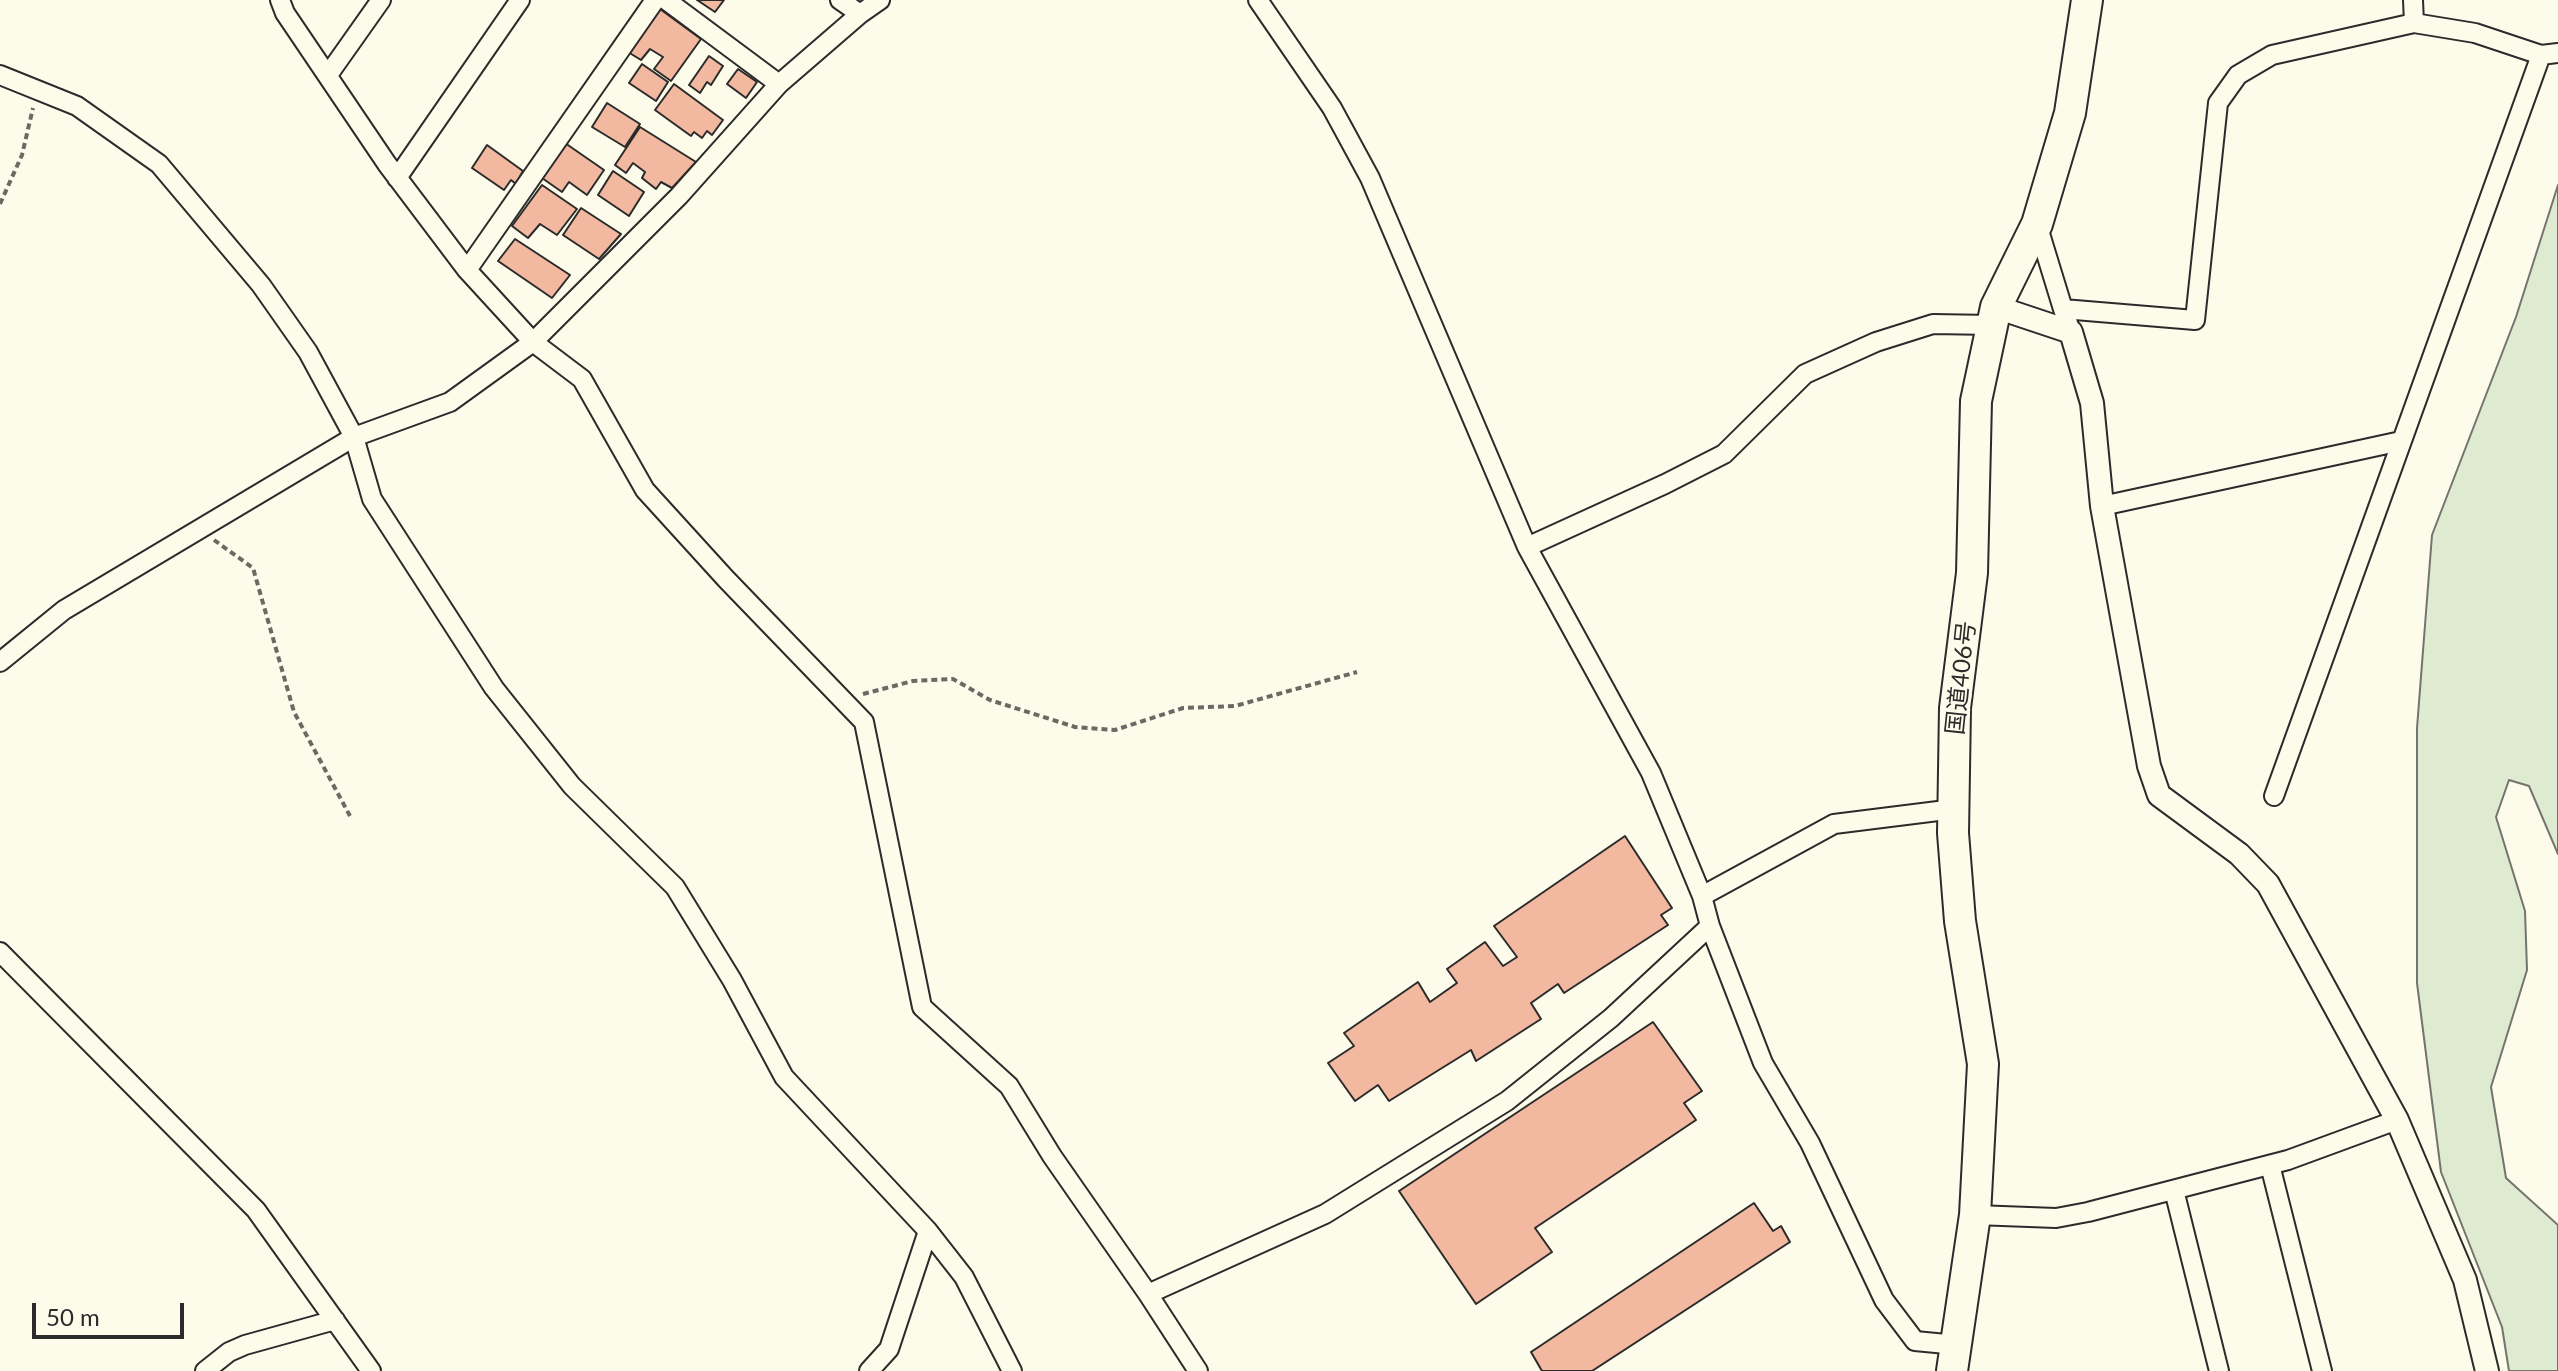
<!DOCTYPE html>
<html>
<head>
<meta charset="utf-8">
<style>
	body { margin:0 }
	#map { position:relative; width:2558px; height:1371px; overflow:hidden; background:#fdfbea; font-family:Lato,sans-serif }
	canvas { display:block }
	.scale { position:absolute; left:32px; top:1303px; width:152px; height:36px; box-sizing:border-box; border:4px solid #2b2b2b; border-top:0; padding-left:10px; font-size:24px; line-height:28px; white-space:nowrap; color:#2b2b2b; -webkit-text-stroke:6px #fdfbea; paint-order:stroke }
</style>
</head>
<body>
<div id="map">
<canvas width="2558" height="1371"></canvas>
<div class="scale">50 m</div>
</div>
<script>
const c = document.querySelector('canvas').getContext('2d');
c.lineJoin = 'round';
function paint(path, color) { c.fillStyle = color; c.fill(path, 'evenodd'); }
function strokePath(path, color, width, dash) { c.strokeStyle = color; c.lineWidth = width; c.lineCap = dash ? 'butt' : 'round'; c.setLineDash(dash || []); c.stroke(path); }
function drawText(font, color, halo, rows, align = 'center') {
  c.font = font + ' Lato,"Noto Sans JP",sans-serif'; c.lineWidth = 6; c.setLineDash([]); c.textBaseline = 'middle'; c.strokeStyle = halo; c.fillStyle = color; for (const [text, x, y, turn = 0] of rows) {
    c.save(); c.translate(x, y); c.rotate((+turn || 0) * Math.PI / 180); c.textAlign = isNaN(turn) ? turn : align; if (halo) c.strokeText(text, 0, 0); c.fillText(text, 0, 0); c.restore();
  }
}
const green = new Path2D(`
	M2558 185V854L2529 786 2509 780 2496 817 2525 911 2527 970 2491 1087 2506 1178 2558 1225V1371H2509L2502 1327 2441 1172 2417 983V728L2432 535 2516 317Z`);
paint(green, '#deebd1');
strokePath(green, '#74746e', 2);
const building = new Path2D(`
	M697 0H724L715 12Z
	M660 9 701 39 671 81 654 69 663 57 650 49 641 60 628 52Z
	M709 56 723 66 711 85 707 82 700 93 689 85Z
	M642 64 668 82 656 101 629 83Z
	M738 69 757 82 746 98 727 84Z
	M674 84 723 120 712 135 707 131 702 138 694 132 691 136 655 110Z
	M607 103 640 124 625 147 592 127Z
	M640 127 696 162 672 188 661 182 656 189 642 178 645 172 633 163 626 173 615 165Z
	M565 143 604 170 587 195 569 182 562 192 542 178Z
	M487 145 523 171 516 184 511 180 504 190 472 168Z
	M613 171 644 192 629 216 598 195Z
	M542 185 577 209 557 235 540 224 528 238 512 226Z
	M581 208 621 234 599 259 563 235Z
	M515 239 570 275 552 298 498 261Z
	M1625 836 1672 908 1661 915 1668 925 1564 993 1558 984 1531 1003 1541 1019 1476 1061 1471 1050 1389 1101 1378 1085 1355 1101 1328 1063 1354 1046 1344 1033 1418 982 1430 1002 1457 983 1447 969 1485 942 1503 966 1517 957 1494 926Z
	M1653 1022 1702 1091 1684 1103 1696 1120 1535 1228 1552 1252 1476 1304 1399 1191Z
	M1754 1203 1773 1231 1781 1226 1790 1242 1592 1371H1542L1531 1352Z`);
paint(building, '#f2b8a0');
strokePath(building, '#2b2b2b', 2);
const minor = new Path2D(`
	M280 0 285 13 387 164 467 270 533 342 582 379 645 490 726 579 864 722 922 1007 1009 1086 1052 1156 1148 1294 1198 1371
	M666 0 779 84
	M840 0 860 14
	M1258 0 1332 108 1370 178 1527 547 1651 773 1702 896 1710 926 1763 1063 1810 1143 1884 1300 1915 1341 1957 1345
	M2413 0 2414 23
	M0 75 77 106 159 164 261 285 308 352 354 437 372 499 494 688 572 786 675 887 732 980 784 1077 928 1231 964 1277 1012 1371
	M328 75 381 0
	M397 178 520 0
	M2037 224 2063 309
	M467 270 655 0
	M2071 332 2063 309 2195 320 2218 103 2238 75 2272 55 2414 23 2475 33 2541 55 2558 53
	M2102 506 2401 441
	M1527 547 1665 484 1724 454 1805 374 1876 342 1933 324 1992 325
	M0 662 64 610 354 437 450 402 533 342 679 196 779 84 860 14 880 0
	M2274 796 2541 55
	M1702 896 1834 824 1954 809
	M0 952 256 1210 371 1371
	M2270 1165 2322 1371
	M2174 1190 2219 1371
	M1975 1215 2056 1218 2088 1212 2288 1160 2397 1120
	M1148 1294 1325 1214 1507 1101 1611 1018 1710 926
	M205 1371 229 1352 245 1345 335 1320
	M869 1371 889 1349 928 1231`);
const tertiary = new Path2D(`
	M1996 307 2071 332 2092 403 2102 506 2149 766 2159 795 2239 854 2268 884 2397 1120 2465 1280 2487 1371`);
const trunk = new Path2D(`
	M1952 1371 1975 1215 1983 1064 1960 921 1953 833 1955 708 1972 573 1976 401 1996 307 2037 224 2070 113 2087 0`);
strokePath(minor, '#2b2b2b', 22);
strokePath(tertiary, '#2b2b2b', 26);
strokePath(trunk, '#2b2b2b', 34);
strokePath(new Path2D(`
	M0 204 22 155 33 108
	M214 540 253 568 294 712 350 816
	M863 694 913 681 953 679 990 700 1075 727 1115 730 1183 708 1235 706 1357 672`), '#6a6964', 4, [6, 4]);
strokePath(minor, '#fdfbea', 18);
strokePath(tertiary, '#fdfbea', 22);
strokePath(trunk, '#fdfbea', 30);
drawText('24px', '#2b2b2b', '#fdfbea', [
	["国道406号",1961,678,-84]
]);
</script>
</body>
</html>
